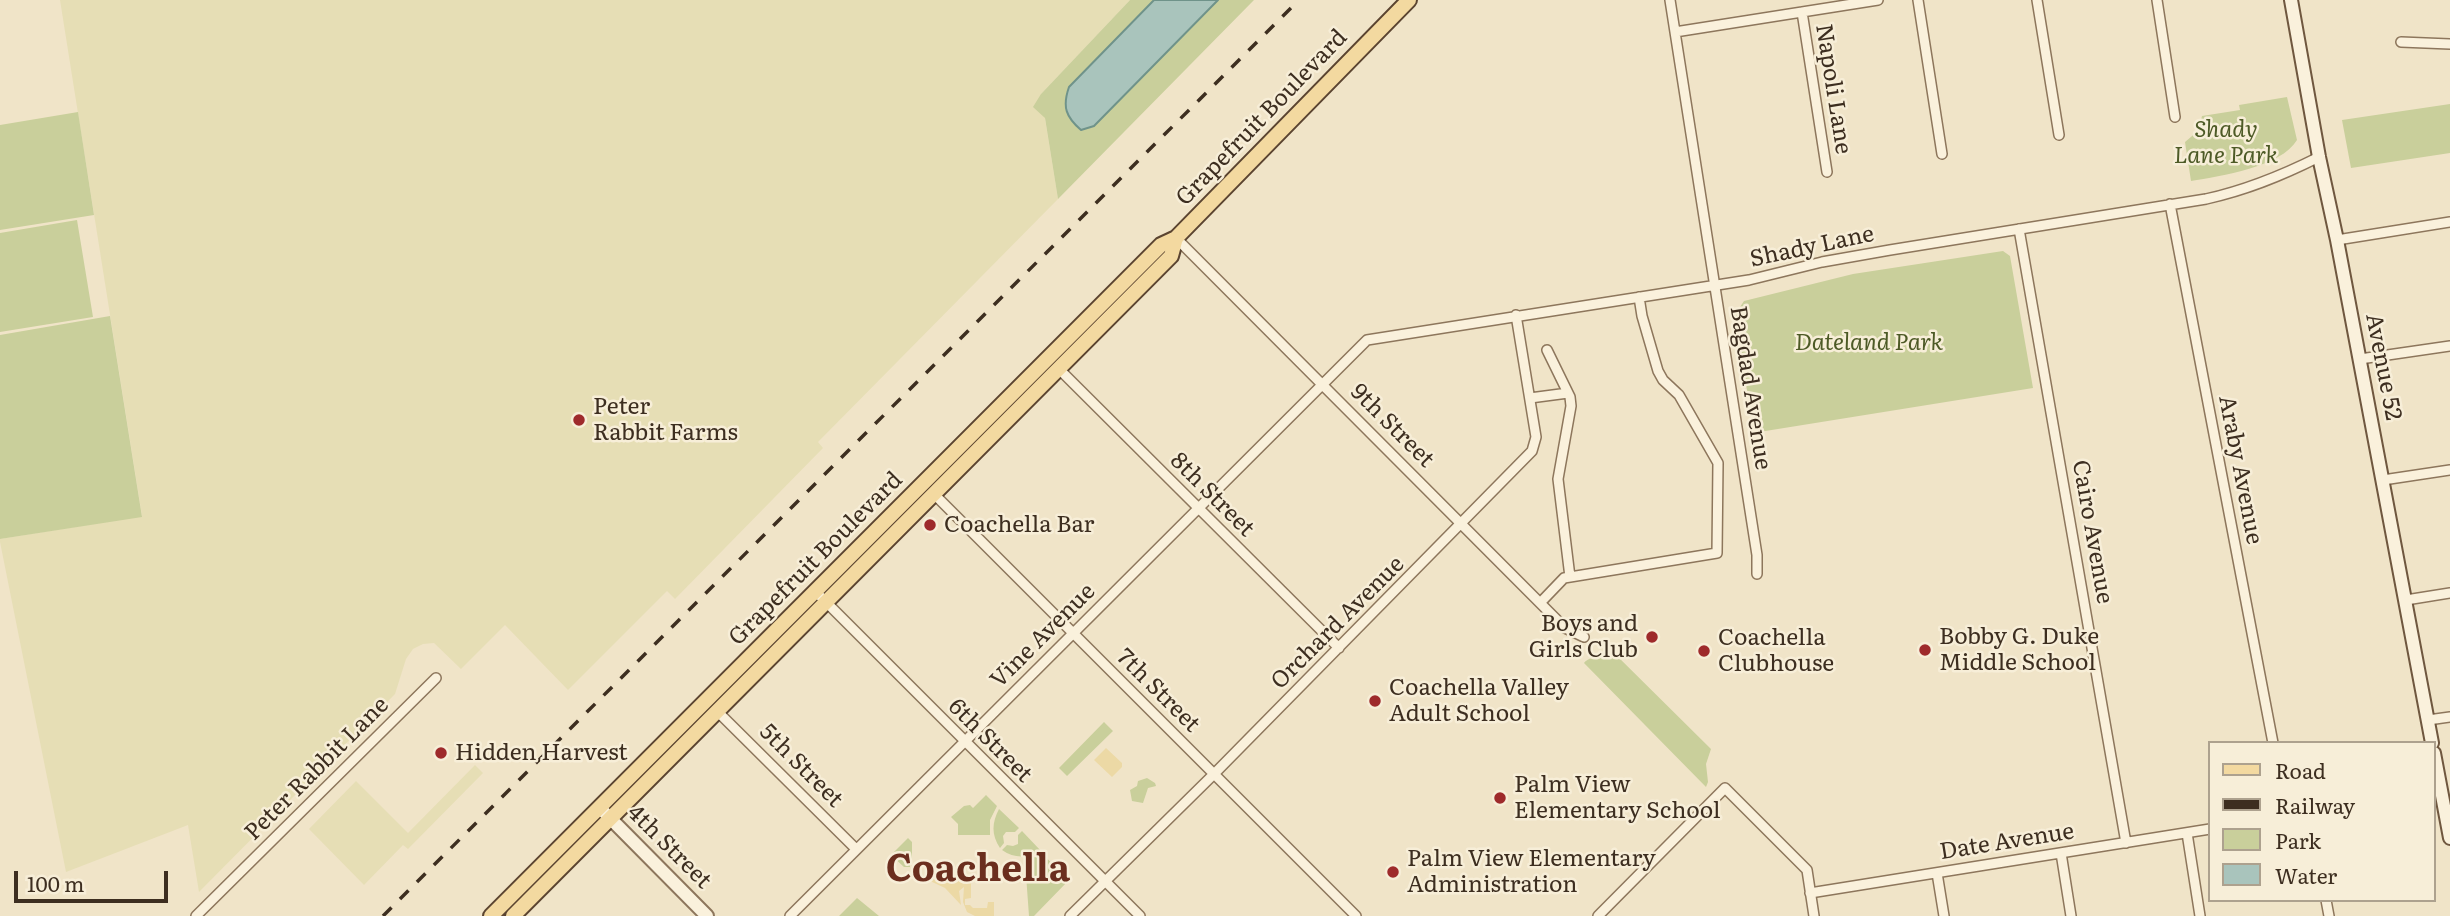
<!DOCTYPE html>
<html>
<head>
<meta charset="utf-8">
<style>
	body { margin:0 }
	#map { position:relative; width:2450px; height:916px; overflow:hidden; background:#f0e4c8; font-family:Literata,serif }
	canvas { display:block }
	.legend { position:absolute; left:2208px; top:741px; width:228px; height:161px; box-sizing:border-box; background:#f7eed8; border:2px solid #ada18e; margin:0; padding:9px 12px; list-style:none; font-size:21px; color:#3d2e20 }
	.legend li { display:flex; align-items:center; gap:14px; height:35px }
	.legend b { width:35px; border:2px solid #ada18e }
	.scale { position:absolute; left:14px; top:871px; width:154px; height:32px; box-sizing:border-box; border:4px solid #3d2e20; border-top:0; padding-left:9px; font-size:21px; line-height:24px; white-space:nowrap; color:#3d2e20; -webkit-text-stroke:5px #f7eed8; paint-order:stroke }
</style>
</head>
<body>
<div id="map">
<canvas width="2450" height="916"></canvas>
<ul class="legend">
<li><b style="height:9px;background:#f3d9a0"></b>Road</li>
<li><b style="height:9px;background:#3d2e20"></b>Railway</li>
<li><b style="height:19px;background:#c9cf9b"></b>Park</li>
<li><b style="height:19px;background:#a9c4bc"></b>Water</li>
</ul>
<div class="scale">100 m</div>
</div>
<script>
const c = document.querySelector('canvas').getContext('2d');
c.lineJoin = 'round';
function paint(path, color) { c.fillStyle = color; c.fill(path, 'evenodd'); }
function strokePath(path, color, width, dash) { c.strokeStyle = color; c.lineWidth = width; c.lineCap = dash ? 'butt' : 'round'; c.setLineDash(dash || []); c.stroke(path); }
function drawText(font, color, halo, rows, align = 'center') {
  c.font = font + ' Literata,serif'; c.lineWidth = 5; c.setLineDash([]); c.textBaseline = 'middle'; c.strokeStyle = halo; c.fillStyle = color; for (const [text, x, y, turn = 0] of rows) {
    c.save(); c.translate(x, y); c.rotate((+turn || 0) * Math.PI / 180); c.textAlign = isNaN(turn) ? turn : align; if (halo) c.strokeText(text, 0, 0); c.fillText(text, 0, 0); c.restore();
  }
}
paint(new Path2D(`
	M60 0H1130L1041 94 1058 199 818 442 823 448 675 599 667 591 568 690 505 625 461 669 434 643 423 644 413 649 406 659 395 694 199 892 188 825 66 872 0 542V539L142 516Z
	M475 765 483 773 408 849 403 845 364 885 309 829 356 781 408 833Z`), '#e6deb5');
paint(new Path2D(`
	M1130 0H1254L1058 199 1045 118 1033 107 1041 94Z
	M2287 97 2297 140C2281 167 2221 176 2191 181L2185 142 2198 131 2202 116 2240 110 2239 105Z
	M2450 104V153L2351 168 2342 120Z
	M78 112 94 215 0 230V125Z
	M77 220 93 317 0 332V233Z
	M2003 251 2010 256 2033 388 1753 433 1736 313 1744 301 1853 274Z
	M110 316 142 517 0 539V335Z
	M1608 647 1711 749 1706 764 1708 782 1706 787 1584 663C1591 655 1602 658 1608 647Z
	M1104 722 1113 731 1067 776 1059 768Z
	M1147 778 1155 783 1156 786 1148 788 1143 803 1132 801 1130 790 1137 786 1138 781Z
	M986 795 997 806 990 820V835H958V824L951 817 964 806 970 805 973 808Z
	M999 809 1019 828 1015 832H1006L1003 836 1004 843 1000 848C991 834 992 823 999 809Z
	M1022 831 1041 851C1027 858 1015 859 1002 850L1007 845 1013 846 1018 844V835Z
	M908 838 912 842V864H910V867H904L891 855Z
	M1043 854 1068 881 1034 916H1029L1025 861Z
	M857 898 879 916H839Z`), '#c9cf9b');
paint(new Path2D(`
	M1106 748 1122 763V767L1112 777 1094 760Z
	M946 877 967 879 971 883V898L965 899V905H970L973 908H987L988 902H994V916H975L967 912 963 902 964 887 959 891 961 905 945 888 928 880 924 883 919 878Z`), '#ecd9a5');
const water = new Path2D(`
	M1154 0H1218L1094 126 1081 130C1066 117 1062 107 1069 87Z`);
paint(water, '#a9c4bc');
strokePath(water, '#6f938a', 2);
const minor = new Path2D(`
	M1670 0 1757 555V574
	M1918 0 1942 154
	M2037 0 2059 135
	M2157 0 2175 117
	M1802 12 1827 172
	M1675 32 1878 0
	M2401 42 2450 44
	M2170 204 2273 743
	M2019 229 2126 843
	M1176 238 1565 628 1584 637
	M2337 240 2450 222
	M1547 350 1570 397 1571 406 1558 479 1570 577
	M2360 359 2450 346
	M1059 369 1339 648
	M1530 398 1568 393
	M2383 480 2450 470
	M934 494 1356 916
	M815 591 1140 916
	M2406 600 2450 593
	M1540 603 1564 578 1717 553 1718 463 1679 395 1663 380 1658 371 1642 316 1639 297
	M717 711 856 849
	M2428 720 2450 717
	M2187 833 2200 916
	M2061 853 2071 916
	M1937 873 1944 916
	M1810 893 2210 829
	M2326 900 2329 916
	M196 916 436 678
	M790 916 1367 340 1749 280 1822 262 1890 250 2206 199C2247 190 2281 176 2319 157
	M1070 916 1214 774 1532 451 1536 437 1516 315
	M1598 916 1725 788 1807 870 1814 916`);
const tertiary = new Path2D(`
	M604 812 707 916`);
const secondary = new Path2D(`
	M2291 0 2319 157 2337 240 2432 743
	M2434 753 2450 838`);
const primary = new Path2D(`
	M491 916 1161 245 1176 238 1409 0
	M513 916 1171 256 1176 238`);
strokePath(minor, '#8d765c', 12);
strokePath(tertiary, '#8d765c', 16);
strokePath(secondary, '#6f573f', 16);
strokePath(primary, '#5b4430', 18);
strokePath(minor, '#faf1dc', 9);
strokePath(tertiary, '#faf1dc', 12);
strokePath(secondary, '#faf1dc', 12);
strokePath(primary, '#f3d9a0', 14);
strokePath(new Path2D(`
	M383 916 1299 0`), '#3d2e20', 3.5, [12, 12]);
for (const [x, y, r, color] of [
	[579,420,7,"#9e2a2b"],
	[930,525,7,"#9e2a2b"],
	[1652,637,7,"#9e2a2b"],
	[1925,650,7,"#9e2a2b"],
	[1704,651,7,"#9e2a2b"],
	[1375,701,7,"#9e2a2b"],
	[441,753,7,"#9e2a2b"],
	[1500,798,7,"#9e2a2b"],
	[1393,872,7,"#9e2a2b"]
]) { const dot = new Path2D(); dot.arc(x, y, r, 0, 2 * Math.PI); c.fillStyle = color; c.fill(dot); strokePath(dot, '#f7eed8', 2.5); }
drawText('23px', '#3d2e20', '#f7eed8', [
	["Napoli Lane",1833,89,81],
	["Grapefruit Boulevard",1262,118,-46],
	["Shady Lane",1812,247,-12],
	["Avenue 52",2383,367,79],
	["Bagdad Avenue",1750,388,81],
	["9th Street",1392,426,45],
	["Araby Avenue",2240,470,79],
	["8th Street",1212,495,45],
	["Cairo Avenue",2092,532,80],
	["Grapefruit Boulevard",816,559,-45],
	["Orchard Avenue",1338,623,-45],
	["Vine Avenue",1043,636,-45],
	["7th Street",1158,691,45],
	["6th Street",990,741,45],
	["5th Street",801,766,45],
	["Peter Rabbit Lane",317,769,-45],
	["Date Avenue",2007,842,-9],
	["4th Street",669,847,45]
]);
drawText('italic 23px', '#4d5a26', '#f7eed8', [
	["Shady",2226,130],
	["Lane Park",2226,156],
	["Dateland Park",1869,343]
]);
drawText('23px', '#3d2e20', '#f7eed8', [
	["Peter",593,407],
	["Rabbit Farms",593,433],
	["Coachella Bar",944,525],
	["Boys and",1638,624,"right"],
	["Girls Club",1638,650,"right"],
	["Bobby G. Duke",1939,637],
	["Middle School",1939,663],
	["Coachella",1718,638],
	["Clubhouse",1718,664],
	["Coachella Valley",1389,688],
	["Adult School",1389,714],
	["Hidden Harvest",455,753],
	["Palm View",1514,785],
	["Elementary School",1514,811],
	["Palm View Elementary",1407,859],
	["Administration",1407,885]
], 'left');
drawText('bold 37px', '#6b2e1e', '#f7eed8', [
	["Coachella",978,870]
]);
</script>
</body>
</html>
